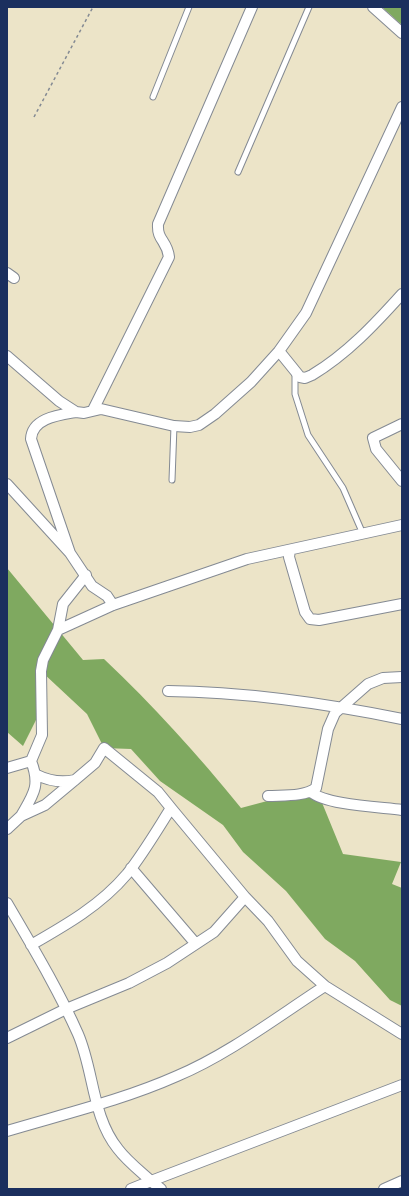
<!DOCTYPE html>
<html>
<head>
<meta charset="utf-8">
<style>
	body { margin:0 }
	#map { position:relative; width:409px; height:1196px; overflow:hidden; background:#ece4c8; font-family:Pangolin,sans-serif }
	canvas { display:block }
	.frame { position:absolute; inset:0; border:8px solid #1b2f5e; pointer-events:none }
</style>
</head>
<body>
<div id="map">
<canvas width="409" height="1196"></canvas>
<div class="frame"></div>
</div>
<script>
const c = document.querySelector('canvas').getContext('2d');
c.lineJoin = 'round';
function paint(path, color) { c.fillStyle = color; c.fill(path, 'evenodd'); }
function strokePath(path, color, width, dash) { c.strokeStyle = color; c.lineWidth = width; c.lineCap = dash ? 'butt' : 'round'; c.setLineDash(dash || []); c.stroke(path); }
paint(new Path2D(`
	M382 7H402V25Z
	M7 568 83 660 104 659C153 705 198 755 241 808L316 788 343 854 401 862 392 884 402 888V1006L390 1000 355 961 325 939 286 891 243 852 223 825 160 781 131 749 104 748 87 714 42 672 43 706 23 746 7 732Z`), '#7fa960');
const lane = new Path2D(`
	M153 97 189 7
	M238 172 309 7
	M295 373V394L308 435 343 488 363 534
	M172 480 174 426`);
const street = new Path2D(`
	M373 7 402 33
	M7 273 14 278
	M279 351 300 377 305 378 312 375C347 354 375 324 402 294
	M7 356 59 401 76 412 84 413 101 409 174 426 190 427 199 425 215 414 251 382 279 351 306 313 402 107
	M93 410 169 257C167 240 157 241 158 224L252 7
	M402 424 373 438 376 449 402 481
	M7 484 70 553 92 586 107 596 113 605
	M290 550 289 557 305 612 310 619 319 620 402 604
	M70 553 31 439C32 418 59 415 76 412
	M58 630 113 605 247 559 402 525
	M168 691C247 692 324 703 402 719
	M7 768 31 761
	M37 775C49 781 61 783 75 780
	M311 792C326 805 380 807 402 810
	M268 796C283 795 304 797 316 788L328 729 335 713 368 684 383 678 402 677
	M21 816C33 795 41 786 31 761L42 735 41 671 43 660 58 630 63 604 86 575
	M7 829 21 816 45 805 75 780 95 763 104 748 158 792 171 808C157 830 143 854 127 874 101 905 66 925 31 945
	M131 868 196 944
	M245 897 268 921 297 961 325 986 402 1034
	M7 903C32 946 58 989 78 1034 94 1071 92 1117 118 1149 127 1161 140 1171 151 1181L402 1085
	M7 1038 66 1009 129 983 167 963 214 932 245 897 171 808
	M7 1131C64 1114 123 1100 177 1076 229 1054 277 1017 325 986
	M131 1189 151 1181 161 1189
	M384 1189 402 1181`);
strokePath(lane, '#848a93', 7);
strokePath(street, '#848a93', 12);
strokePath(new Path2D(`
	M34 117 93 7`), '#848a93', 1.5, [3, 3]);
strokePath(lane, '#fff', 5);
strokePath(street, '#fff', 10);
</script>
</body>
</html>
